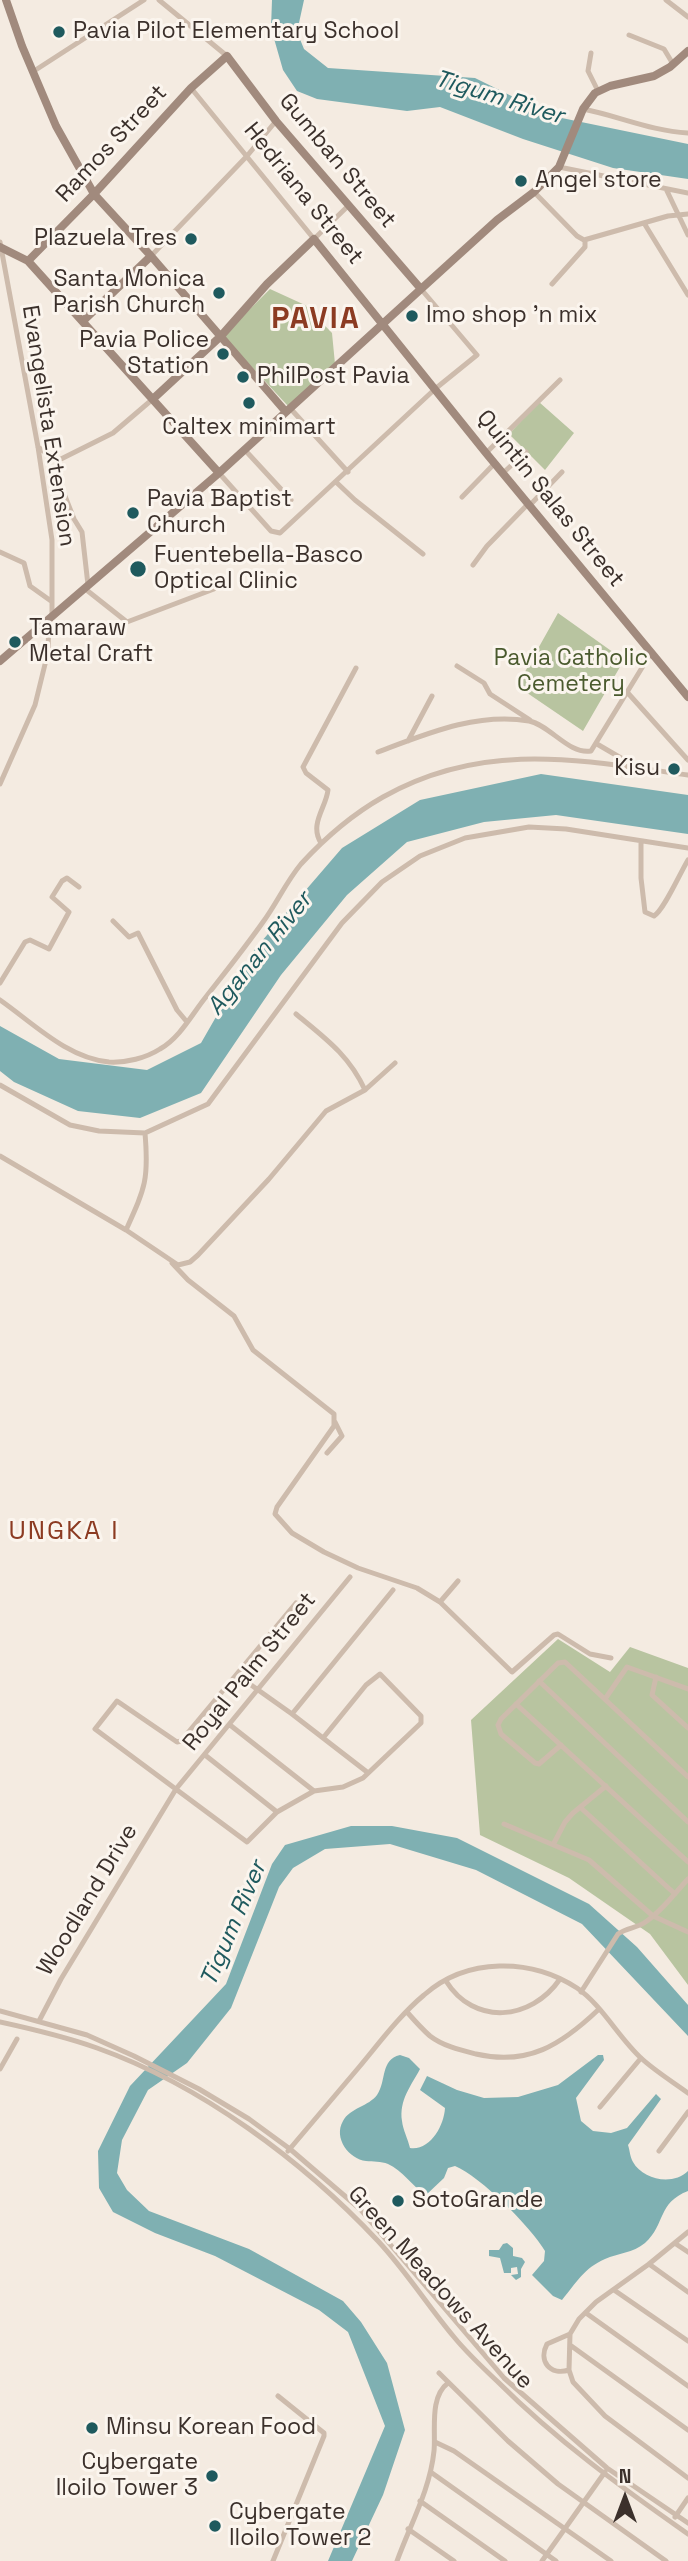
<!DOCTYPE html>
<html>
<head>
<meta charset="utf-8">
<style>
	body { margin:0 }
	#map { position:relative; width:688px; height:2561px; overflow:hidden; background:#f4ebe1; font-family:"Space Grotesk",sans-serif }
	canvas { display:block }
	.north { position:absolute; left:590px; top:2463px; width:70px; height:70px; -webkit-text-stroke:5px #fbf5ee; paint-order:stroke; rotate:0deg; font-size:19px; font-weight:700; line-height:28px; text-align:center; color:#3b302b }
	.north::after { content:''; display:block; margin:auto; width:24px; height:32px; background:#3b302b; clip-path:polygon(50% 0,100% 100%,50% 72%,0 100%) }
</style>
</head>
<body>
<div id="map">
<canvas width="688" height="2561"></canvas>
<div class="north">N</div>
</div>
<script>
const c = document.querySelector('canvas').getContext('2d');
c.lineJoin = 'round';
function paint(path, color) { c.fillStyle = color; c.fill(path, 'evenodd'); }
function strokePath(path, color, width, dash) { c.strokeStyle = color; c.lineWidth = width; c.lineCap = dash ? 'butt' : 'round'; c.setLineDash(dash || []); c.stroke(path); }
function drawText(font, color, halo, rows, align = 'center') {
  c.font = font + ' "Space Grotesk",sans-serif'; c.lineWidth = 6; c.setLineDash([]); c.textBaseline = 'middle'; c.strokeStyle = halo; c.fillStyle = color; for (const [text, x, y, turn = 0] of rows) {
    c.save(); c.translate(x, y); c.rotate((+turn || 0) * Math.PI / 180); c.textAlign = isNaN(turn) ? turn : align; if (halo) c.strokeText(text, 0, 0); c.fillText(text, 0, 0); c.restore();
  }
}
paint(new Path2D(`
	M270 289 305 305 332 333 335 364 288 406 223 336Z
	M539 402 574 433 545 470 509 434Z
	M558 613 624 660 583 731 517 686Z
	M558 1639 610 1672 630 1647 688 1668V1985L650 1934 569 1878 480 1835 471 1720Z`), '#b8c4a0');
paint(new Path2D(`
	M272 0H304L297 32 304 49 328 68 475 78 552 116 688 144V179L613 168 523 139 440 107 407 111 317 99 297 91 283 70 271 28Z
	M541 774 688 795V834L556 815 484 822 407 842 347 895 281 975 201 1093 140 1118 78 1111 14 1082 0 1071V1026L59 1059 147 1070 201 1043 255 949 342 848 420 800Z
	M351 1826H392L457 1838 589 1904 637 1947 688 2005V2036L582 1924 476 1870 390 1844 325 1849 293 1868 279 1887 231 2008 187 2063 148 2090 122 2140 117 2173 127 2190 149 2211 249 2249 343 2301 361 2322 387 2363 405 2430 383 2495 352 2561H328L385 2426 348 2332 319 2310 215 2256 155 2233 113 2212 99 2188 98 2151 130 2086 226 1984 272 1864 285 1845Z
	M400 2055 409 2058 420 2069C411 2086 399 2100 402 2121 403 2130 408 2139 410 2148 430 2151 444 2126 445 2108L420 2090 427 2076 457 2090 484 2098 518 2097 558 2085 598 2055H603L604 2060 576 2098 581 2121 593 2131 611 2133 627 2128 656 2094 661 2099 628 2145C630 2151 630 2157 633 2162 643 2180 673 2186 688 2171V2191C657 2203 666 2224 645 2243 633 2253 618 2253 605 2259 584 2268 576 2283 562 2300L553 2296 532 2275 544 2261 545 2251C530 2226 481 2177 455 2166L448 2168 444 2178 426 2195C413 2187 402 2170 388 2164 381 2161 373 2162 366 2161 349 2159 333 2138 343 2121 350 2108 369 2106 377 2095 387 2080 380 2060 400 2055Z
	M507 2243 513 2248V2256L522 2258 525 2262 521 2269V2277L516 2280 511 2275 518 2274 517 2267 511 2268V2273H504L500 2258 489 2256V2250H499L503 2244Z`), '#7fb0b2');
strokePath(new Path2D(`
	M159 0 227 56
	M666 0 688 17
	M629 35 664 49 673 64
	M591 53 588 71 598 91
	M34 71 144 0
	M191 88 314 239 348 206
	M583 109C619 116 651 131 688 133
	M559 167 688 193
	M667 191 688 235
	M534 192 577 236 584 240 668 216 688 214
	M644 223 688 295
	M0 242 38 447 52 540V616
	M151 256 247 156 276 121
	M552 284 585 247V240
	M290 408 348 472
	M38 447 57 461
	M244 449 291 500
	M486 453 560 380
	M57 461 61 486 74 519 82 532 88 585
	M57 461 113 433 154 398
	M219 473 271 531 280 533 435 389 477 355 421 289
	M503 473 526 452
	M336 482 355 500 423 554
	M462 497 495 463
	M530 505 562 472
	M0 552 24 563 30 586 51 601
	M473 565 487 546 528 504
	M84 588 127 622 214 589
	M457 666 484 683 490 694 530 720
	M627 692 688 760
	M408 741 432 696
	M597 744 621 758
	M378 752C426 734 477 712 529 721 550 725 569 755 591 751L651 653
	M0 784 35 705 48 652 49 618
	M641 841V878L645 912 654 916C664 910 680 873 688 860
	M321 843C309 824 326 808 328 790L306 773 303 767 356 668
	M113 921 129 937 138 933 177 1010 187 1022
	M0 983 25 942 30 940 49 949 69 912 52 897 62 881 67 878 79 887
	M0 1000C33 1023 67 1058 109 1062 126 1063 146 1058 160 1049 178 1039 190 1018 202 1002 223 975 244 949 263 922 277 903 286 882 301 864 324 839 353 814 383 797 484 740 580 760 688 775
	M296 1014C325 1038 349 1055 365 1090
	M0 1085 70 1125 99 1131 145 1133 208 1104 342 923 382 882 420 856 465 838 529 827 566 829 688 848
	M0 1156 126 1230 178 1265 190 1262 198 1255 269 1179 326 1111 365 1090 395 1063
	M126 1230C145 1188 149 1180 145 1133
	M172 1263 188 1280 234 1316 253 1350 334 1414V1426L277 1507 275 1514 292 1533 324 1552 358 1568 417 1588 440 1602 512 1672 554 1635 558 1634 590 1654 611 1658
	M327 1453 342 1436 335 1422
	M440 1602 458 1581
	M296 1603 181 1741 177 1742 117 1701 95 1729 247 1842 277 1812 314 1791 343 1787 363 1778 421 1723V1716L380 1674 366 1685 323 1738
	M237 1675 292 1714 367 1772
	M656 1677 652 1695 688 1728
	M539 1681 688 1822
	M605 1699 627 1667 688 1689
	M516 1704 688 1862
	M292 1714 393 1590
	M230 1725 314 1791
	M561 1745 539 1764 535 1763 501 1734 498 1725 501 1719 558 1663 565 1662 688 1777
	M205 1755 277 1812
	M581 1808 675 1894
	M504 1824 589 1860 653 1916 688 1932
	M554 1843 565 1822 573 1813 606 1786
	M446 1981C474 2026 531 2021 560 1979
	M581 1992 618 1934C626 1928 636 1928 644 1923 661 1912 674 1894 688 1879
	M0 2011 87 2035 134 2056 199 2089 249 2119 290 2149 360 2209 504 2378 607 2468 688 2523
	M407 2012C414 2020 422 2029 430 2036 443 2046 460 2050 476 2054 528 2066 561 2045 598 2010
	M39 2021 61 1979 176 1789 350 1577
	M0 2022C32 2029 66 2037 97 2048 201 2085 303 2161 378 2241 406 2271 428 2306 454 2337 467 2353 483 2368 498 2382 556 2440 621 2487 688 2534
	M0 2069 17 2039
	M600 2107 641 2058
	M288 2151C312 2123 336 2094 360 2066 380 2042 400 2015 424 1995 467 1957 531 1958 577 1988 601 2004 619 2038 641 2058 655 2071 673 2082 688 2093
	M659 2151 688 2112
	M688 2232 649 2264 596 2302 579 2319 570 2334 569 2370 573 2382 605 2416 688 2478
	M676 2244 688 2252
	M649 2264 688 2292
	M614 2290 688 2341
	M586 2313 688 2386
	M570 2345 688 2430
	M569 2370C550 2376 538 2361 547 2344L570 2334
	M439 2373 508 2441 558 2484 666 2561
	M435 2442 454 2451 611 2561
	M432 2473 556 2561
	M420 2501 505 2561
	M675 2517 688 2498
	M408 2529 454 2561
	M273 2561 324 2436V2433L278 2396
	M397 2561C410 2525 430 2490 434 2451 436 2431 429 2397 448 2383
	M542 2561 605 2472`), '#cdbbac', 5);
strokePath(new Path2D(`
	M6 0 22 46 56 126 94 194 151 256 286 412
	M0 247 28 261 219 473
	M28 261 94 194 191 88 227 56 276 121 421 289
	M84 320 151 256
	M154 398 221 336 267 284 314 239 486 453 688 697
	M0 661 219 473 421 289 497 220 534 192 559 167 583 109 595 93 610 86 654 76 670 67 688 51`), '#a18a7d', 8);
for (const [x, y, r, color] of [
	[59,32,7,"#1f5a5e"],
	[521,181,7,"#1f5a5e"],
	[191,239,7,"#1f5a5e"],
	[219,293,7,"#1f5a5e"],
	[412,316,7,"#1f5a5e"],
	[223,354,7,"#1f5a5e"],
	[243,377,7,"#1f5a5e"],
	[249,403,7,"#1f5a5e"],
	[133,513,7,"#1f5a5e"],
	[138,569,9,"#1f5a5e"],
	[15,642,7,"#1f5a5e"],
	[674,769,7,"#1f5a5e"],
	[398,2201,7,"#1f5a5e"],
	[92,2428,7,"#1f5a5e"],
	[212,2476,7,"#1f5a5e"],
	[215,2526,7,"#1f5a5e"]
]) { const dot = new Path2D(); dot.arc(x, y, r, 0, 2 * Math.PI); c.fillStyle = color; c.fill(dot); strokePath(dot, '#fbf5ee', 2.5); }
drawText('23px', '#3b302b', '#fbf5ee', [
	["Pavia Pilot Elementary School",73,32],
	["Angel store",535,181],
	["Plazuela Tres",177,239,"right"],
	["Santa Monica",205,280,"right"],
	["Parish Church",205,306,"right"],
	["Imo shop 'n mix",426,316],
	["Pavia Police",209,341,"right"],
	["Station",209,367,"right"],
	["PhilPost Pavia",257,377],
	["Caltex minimart",249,428,"center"],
	["Pavia Baptist",147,500],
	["Church",147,526],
	["Fuentebella-Basco",154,556],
	["Optical Clinic",154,582],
	["Tamaraw",29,629],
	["Metal Craft",29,655],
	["Kisu",660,769,"right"],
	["SotoGrande",412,2201],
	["Minsu Korean Food",106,2428],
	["Cybergate",198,2463,"right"],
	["Iloilo Tower 3",198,2489,"right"],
	["Cybergate",229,2513],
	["Iloilo Tower 2",229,2539]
], 'left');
drawText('23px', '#3b302b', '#fbf5ee', [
	["Ramos Street",112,144,-47],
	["Gumban Street",337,161,50],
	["Hedriana Street",303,194,51],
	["Evangelista Extension",48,426,81],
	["Quintin Salas Street",550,499,51],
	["Royal Palm Street",250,1672,-51],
	["Woodland Drive",88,1900,-59],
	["Green Meadows Avenue",440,2288,48]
]);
drawText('23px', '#4a5a2e', '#fbf5ee', [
	["Pavia Catholic",571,659],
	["Cemetery",571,685]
]);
drawText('italic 24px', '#1f5a5e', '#fbf5ee', [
	["Tigum River",499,98,17],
	["Aganan River",260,954,-51],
	["Tigum River",234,1924,-67]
]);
c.letterSpacing = '2px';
drawText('26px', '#8c3b22', '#fbf5ee', [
	["UNGKA I",64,1532]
]);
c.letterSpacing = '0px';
c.letterSpacing = '2px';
drawText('bold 30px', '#8c3b22', '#fbf5ee', [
	["PAVIA",316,320]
]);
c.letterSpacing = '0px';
</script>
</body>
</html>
